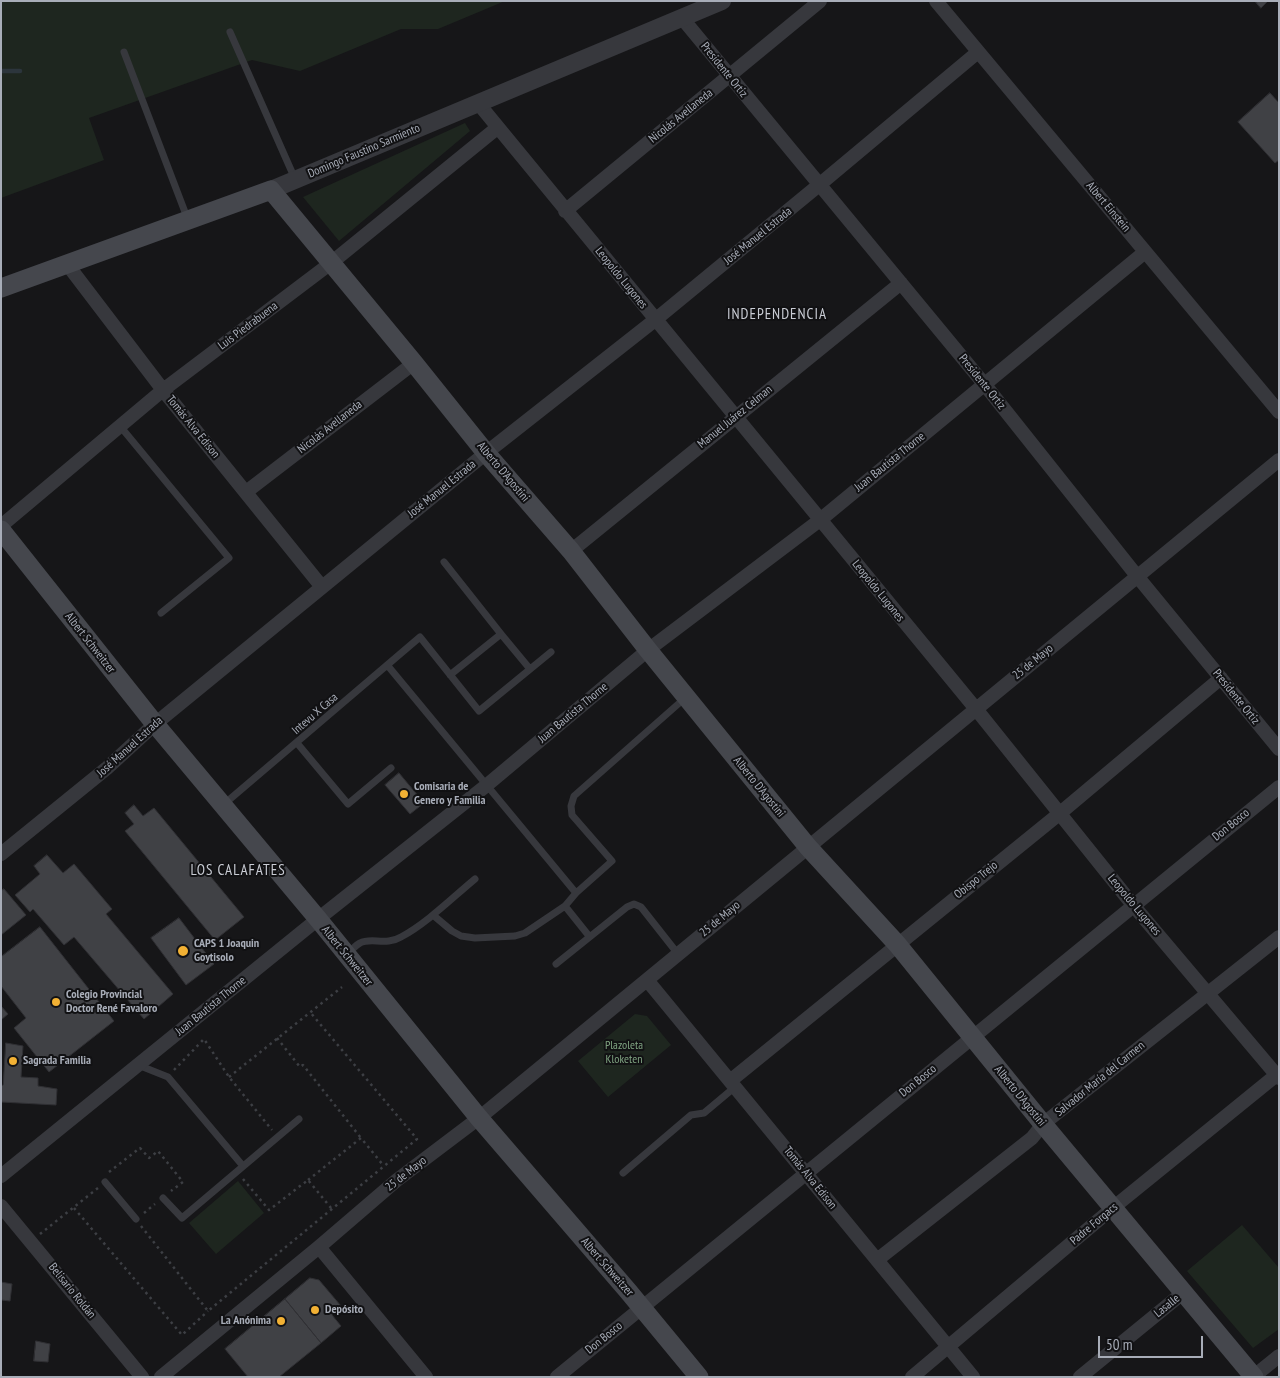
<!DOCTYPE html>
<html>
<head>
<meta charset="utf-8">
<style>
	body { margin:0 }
	#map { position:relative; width:1280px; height:1378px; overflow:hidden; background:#161618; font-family:"PT Sans Narrow",sans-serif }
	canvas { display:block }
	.frame { position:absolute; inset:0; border:2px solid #a8adb8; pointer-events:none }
	.scale { position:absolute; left:1098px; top:1336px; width:105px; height:22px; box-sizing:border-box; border:2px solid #a8adb8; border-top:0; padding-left:6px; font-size:15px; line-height:18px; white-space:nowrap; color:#a8adb8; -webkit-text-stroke:4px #111113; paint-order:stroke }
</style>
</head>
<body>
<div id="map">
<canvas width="1280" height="1378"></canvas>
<div class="frame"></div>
<div class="scale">50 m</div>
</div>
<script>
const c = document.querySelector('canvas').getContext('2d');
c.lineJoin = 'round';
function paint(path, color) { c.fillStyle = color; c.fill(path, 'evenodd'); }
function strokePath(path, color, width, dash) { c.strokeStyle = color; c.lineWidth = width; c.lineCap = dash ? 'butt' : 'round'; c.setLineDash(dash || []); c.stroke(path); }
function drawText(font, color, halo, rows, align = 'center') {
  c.font = font + ' "PT Sans Narrow",sans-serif'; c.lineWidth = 4; c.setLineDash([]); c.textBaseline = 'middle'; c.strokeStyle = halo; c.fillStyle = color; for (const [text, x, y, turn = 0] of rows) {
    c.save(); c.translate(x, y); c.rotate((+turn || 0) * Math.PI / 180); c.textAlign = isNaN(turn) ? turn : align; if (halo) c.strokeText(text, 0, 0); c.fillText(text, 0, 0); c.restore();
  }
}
paint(new Path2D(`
	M1 1H505L438 29H401L300 71 252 60 89 118 104 160 1 198Z
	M465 123 470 131 339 241 303 197Z
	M635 1014 647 1016 671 1045 608 1097 578 1061Z
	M238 1181 264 1213 216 1254 189 1223Z
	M1242 1225 1279 1268V1329L1253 1348 1187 1271Z`), '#1e261f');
strokePath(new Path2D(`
	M1 71H20`), '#2c353c', 4.5);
const building = new Path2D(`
	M1255 1H1268L1261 8Z
	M1270 93 1279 103V160L1275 163 1238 122Z
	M399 773 424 803 410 814 385 785Z
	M134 805 143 816 154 808 244 917 215 940 125 831 134 824 125 813Z
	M47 855 63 873 74 864 112 909 106 914 173 994 144 1019 74 937 64 945 33 909 30 912 15 895 40 874 34 866Z
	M4 889 26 915 1 935V891Z
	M179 918 214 964 186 985 151 938Z
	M40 927 114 1021 49 1072 14 1028 26 1018 1 986V957Z
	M1 1006 8 1014 1 1020Z
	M6 1043 23 1046 21 1077 38 1078V1086L57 1089 56 1105 1 1102V1086L3 1085Z
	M310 1278 319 1280 341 1306 332 1315 341 1326 321 1343 285 1299Z
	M1 1282 12 1284 10 1301 1 1300Z
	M285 1299 321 1343 279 1377H248L225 1349Z
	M36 1341 50 1344 48 1362 34 1361Z`);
paint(building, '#404145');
strokePath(building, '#303034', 1);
strokePath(new Path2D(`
	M277 1038 300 1067 303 1065 361 1138
	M174 1070 204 1039 229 1077 272 1130
	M229 1077 342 987
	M109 1172 140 1148 149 1158 158 1151 183 1182 171 1191
	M243 1179 269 1210 308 1180 331 1208
	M308 1180 361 1138 383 1165
	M74 1208 182 1335 208 1311
	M144 1213 155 1204
	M141 1226 208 1311 417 1139 310 1012
	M40 1234 98 1188`), '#3d3f44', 2.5, [2.5, 4]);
strokePath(new Path2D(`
	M230 32 295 179
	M124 52 188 220
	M120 426 229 558 161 613
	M444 562 501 634 450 675
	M501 634 530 669
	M388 666 576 893
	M297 743 348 804 391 768
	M223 805 420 637 479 711 551 652
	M565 906 589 936
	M433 915 452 931 461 936 475 938 515 936 525 933 565 906 576 893 612 861 572 815 571 806 574 796 685 698
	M348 953C352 950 356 945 360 943 371 937 386 946 401 937 427 923 452 898 475 879
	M556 964 627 907 634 904 641 907 678 954
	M138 1065 168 1077 243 1166
	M623 1173 691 1115 704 1113 735 1087
	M105 1182 136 1219
	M163 1198 182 1218 299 1119`), '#37383d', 7);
strokePath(new Path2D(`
	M936 1 1279 412
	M682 18 985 385 1137 576 1279 749
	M478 103 976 709 1133 905 1279 1078
	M565 211 820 1
	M67 264 163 390 322 587
	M246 492 414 363
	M1 526 163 390 331 263 497 128
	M571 551 901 283
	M1 854 107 768 155 724 486 453 655 320 819 185 978 52
	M647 980 973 1377
	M730 1081 1059 814 1221 678
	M1 1176 318 919 487 785 648 650 820 520 1145 252
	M1 1206 142 1377
	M319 1247 426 1377
	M877 1260 1032 1138 1043 1124 1279 937
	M161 1377 319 1247 397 1180 479 1118 1279 460
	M557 1377 1279 787
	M912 1377 1114 1207 1279 1073
	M1080 1377 1184 1292
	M1253 1377 1279 1356`), '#37383d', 14);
strokePath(new Path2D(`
	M271 190 722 1`), '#37383d', 18);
strokePath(new Path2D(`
	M1 288 271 190 414 363 486 453 571 551 648 650 808 847 897 944 1043 1124 1254 1377
	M1 530 155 724 318 919 479 1118 628 1291 699 1377`), '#45474d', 19);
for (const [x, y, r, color] of [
	[404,794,5,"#f2b134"],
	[183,951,6,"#f2b134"],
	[56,1002,5,"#f2b134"],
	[13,1061,5,"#f2b134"],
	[315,1310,5,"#f2b134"],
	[281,1321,5,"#f2b134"]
]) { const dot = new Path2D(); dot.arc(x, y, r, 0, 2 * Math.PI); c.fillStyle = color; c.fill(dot); strokePath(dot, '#111113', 2); }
drawText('12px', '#a8adb8', '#111113', [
	["Presidente Ortiz",724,70,51],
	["Nicolás Avellaneda",681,116,-39],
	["Domingo Faustino Sarmiento",364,151,-23],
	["Albert Einstein",1108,207,50],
	["José Manuel Estrada",758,236,-39],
	["Leopoldo Lugones",621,278,51],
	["Luis Piedrabuena",248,326,-37],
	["Presidente Ortiz",982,382,51],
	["Manuel Juárez Celman",735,417,-39],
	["Tomás Alva Edison",193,427,51],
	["Nicolás Avellaneda",330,427,-38],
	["Juan Bautista Thorne",890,462,-39],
	["Alberto D'Agostini",503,472,50],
	["José Manuel Estrada",442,489,-39],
	["Leopoldo Lugones",878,591,51],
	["Albert Schweitzer",90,643,52],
	["25 de Mayo",1033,662,-39],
	["Presidente Ortiz",1236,697,51],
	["Juan Bautista Thorne",573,713,-40],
	["Intevu X Casa",315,714,-41],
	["José Manuel Estrada",130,747,-42],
	["Alberto D'Agostini",759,787,51],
	["Don Bosco",1231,825,-39],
	["Obispo Trejo",976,880,-39],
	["Leopoldo Lugones",1134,905,50],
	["25 de Mayo",720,919,-40],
	["Albert Schweitzer",347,956,51],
	["Juan Bautista Thorne",211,1006,-39],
	["Salvador María del Carmen",1100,1079,-39],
	["Don Bosco",918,1081,-39],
	["Alberto D'Agostini",1020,1096,51],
	["25 de Mayo",406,1174,-38],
	["Tomás Alva Edison",810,1178,51],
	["Padre Forgacs",1094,1224,-40],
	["Albert Schweitzer",607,1267,49],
	["Belisario Roldán",72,1291,51],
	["Lasalle",1167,1306,-39],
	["Don Bosco",604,1338,-39]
]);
drawText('bold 12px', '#a8adb8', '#111113', [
	["Comisaria de",414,787],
	["Genero y Familia",414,801],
	["CAPS 1 Joaquin",194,944],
	["Goytisolo",194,958],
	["Colegio Provincial",66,995],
	["Doctor René Favaloro",66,1009],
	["Sagrada Familia",23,1061],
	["Depósito",325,1310],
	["La Anónima",271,1321,"right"]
], 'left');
drawText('12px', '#7fa381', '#111113', [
	["Plazoleta",624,1046],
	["Kloketen",624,1060]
]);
c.letterSpacing = '1px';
drawText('15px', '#c9ccd4', '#111113', [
	["INDEPENDENCIA",777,315],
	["LOS CALAFATES",238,871]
]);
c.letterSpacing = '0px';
</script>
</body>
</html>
